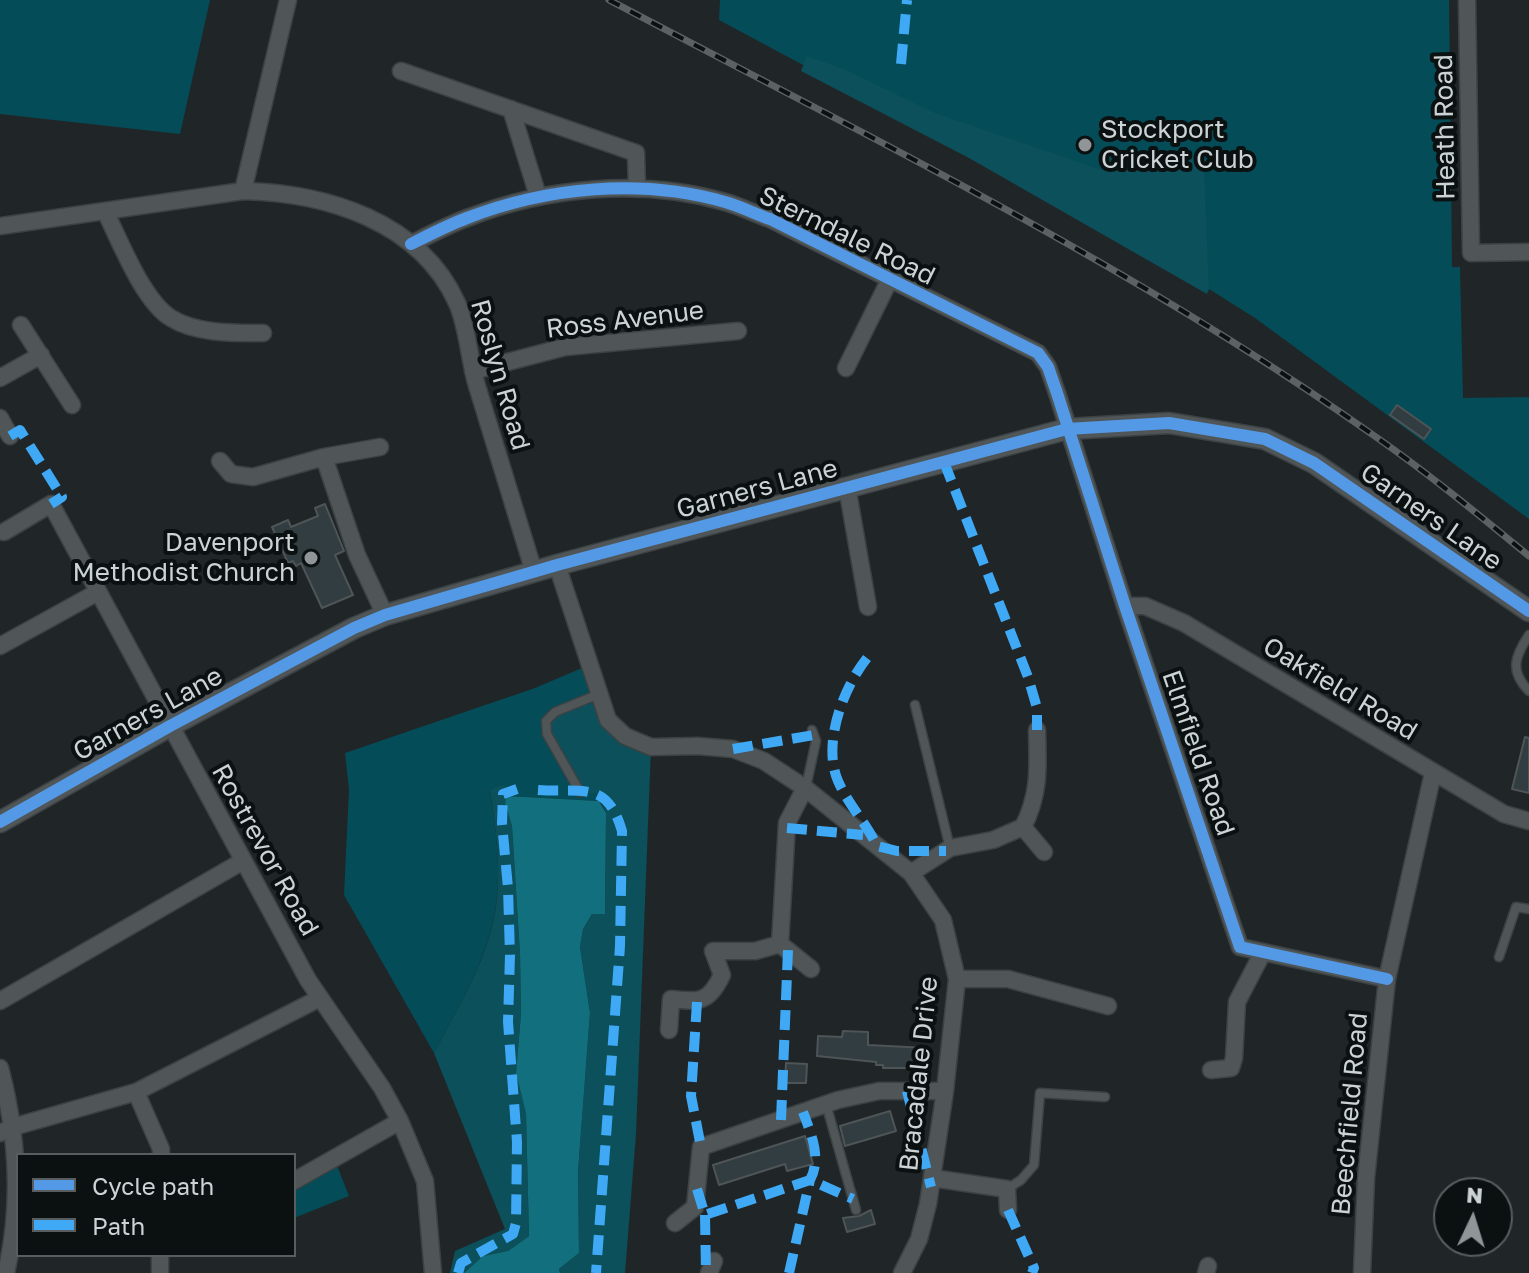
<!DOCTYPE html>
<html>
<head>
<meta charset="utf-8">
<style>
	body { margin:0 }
	#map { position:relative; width:1529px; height:1273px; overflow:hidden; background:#202628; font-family:"Golos Text",sans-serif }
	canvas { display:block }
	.legend { position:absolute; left:16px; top:1153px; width:280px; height:104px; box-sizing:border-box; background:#0b1011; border:2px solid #585e5f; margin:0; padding:10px 14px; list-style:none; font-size:24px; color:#ccd3d5 }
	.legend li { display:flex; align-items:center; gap:16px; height:40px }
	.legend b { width:40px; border:2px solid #585e5f }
	.north { position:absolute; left:1433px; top:1177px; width:80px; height:80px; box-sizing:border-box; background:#0b1011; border:2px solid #585e5f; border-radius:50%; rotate:4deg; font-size:22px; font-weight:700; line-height:32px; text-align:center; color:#ccd3d5 }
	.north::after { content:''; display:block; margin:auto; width:28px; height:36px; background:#909698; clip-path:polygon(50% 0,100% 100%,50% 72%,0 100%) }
</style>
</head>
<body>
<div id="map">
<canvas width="1529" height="1273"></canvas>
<ul class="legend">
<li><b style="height:10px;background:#5399e6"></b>Cycle path</li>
<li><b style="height:10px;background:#3fa9f5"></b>Path</li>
</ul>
<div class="north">N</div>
</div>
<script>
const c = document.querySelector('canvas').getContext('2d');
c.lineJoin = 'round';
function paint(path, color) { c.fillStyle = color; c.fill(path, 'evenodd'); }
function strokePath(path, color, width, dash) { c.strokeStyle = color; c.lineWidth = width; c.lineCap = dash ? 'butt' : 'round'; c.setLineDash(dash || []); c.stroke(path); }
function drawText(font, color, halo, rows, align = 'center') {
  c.font = font + ' "Golos Text",sans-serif'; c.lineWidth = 8; c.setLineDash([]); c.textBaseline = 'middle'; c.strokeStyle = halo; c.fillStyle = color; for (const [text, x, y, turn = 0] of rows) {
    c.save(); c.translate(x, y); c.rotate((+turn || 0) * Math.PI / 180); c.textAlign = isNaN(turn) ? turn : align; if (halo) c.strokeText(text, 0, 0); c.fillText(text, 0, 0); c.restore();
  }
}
paint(new Path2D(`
	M0 0H210L180 134 0 114Z
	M720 0H1449L1452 267H1460L1463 398 1529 397V519L1255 318 1209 289 1173 263 719 20Z
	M582 668 591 697 599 801 506 796 507 787 490 790C496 831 502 871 495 912 486 963 457 1009 434 1053L344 895 349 790 345 753 535 688Z
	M336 1163 349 1196 294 1218V1185Z`), '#044c58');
paint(new Path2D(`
	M807 56 846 70 935 113 1102 170 1203 152 1209 289 1207 294 969 158 801 71Z
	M600 694 609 720 651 747 636 1134 625 1273H560L559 1269 579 1253 578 1171 590 1013 580 947 583 929 592 914 605 913 606 813 597 794 580 792 545 729 548 717Z
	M502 785 507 787 505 803 512 826 520 954 521 1014 516 1073 526 1114 529 1236 508 1251 483 1256 464 1273H450L455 1251 505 1229 434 1053C457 1009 486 963 495 913 502 871 496 831 490 790Z`), '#0b505a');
paint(new Path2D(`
	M506 796 599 801 606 813 605 914H592L583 929 580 947 590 1013 578 1171 579 1253 559 1269 560 1273H464L483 1256 508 1251 529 1236 526 1114 516 1073 521 1014 520 954 512 826 505 803Z`), '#116f7e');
const building = new Path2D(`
	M1397 405 1431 429 1424 439 1390 415Z
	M325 504 344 551 335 555 353 595 322 608 301 563 296 566 293 561 288 563 272 527 288 520 291 527 318 516 315 508Z
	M1525 737 1529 738V793L1512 789Z
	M843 1031 868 1032V1045L927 1048V1068H883V1065H876V1062L817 1056 818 1036 842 1037Z
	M786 1063 807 1064 806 1083H785Z
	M890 1111 896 1131 845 1146 840 1126Z
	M805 1136 813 1164 787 1171 785 1164 719 1185 713 1165Z
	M871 1210 875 1224 847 1232 843 1218 859 1216Z`);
paint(building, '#313d40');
strokePath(building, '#4f5456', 2);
const service = new Path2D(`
	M1529 635C1515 656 1509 671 1529 691
	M915 705 950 848
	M806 787 816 741 812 730
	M580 792 547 734 546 721 555 712 599 694
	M1499 957 1516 907 1529 909
	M826 1104 856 1210
	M1007 1189 1021 1180 1034 1165 1040 1093 1105 1097`);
const minor = new Path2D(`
	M1467 0 1471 253 1529 252
	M401 71 636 153 637 189
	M511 109 538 196
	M243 191 288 0
	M105 211C120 241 143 301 171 318 196 334 235 333 263 333
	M0 226 243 191C326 193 420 221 457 303 468 328 469 360 477 386 496 448 515 510 534 572
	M411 244C429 235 448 225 467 218 547 187 641 178 725 202 740 206 755 214 770 219L1038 353 1048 367 1057 393 1125 606 1240 947 1387 979
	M21 325 72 405
	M846 368 889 281
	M473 371 565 347 738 331
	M0 378 41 355
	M0 418 10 436
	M324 457 357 555 385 615
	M220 461 231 474 253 477 324 457 380 447
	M847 487 868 607
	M4 532 51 504 308 980 382 1088 400 1121 425 1181 433 1273
	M557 565 608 720 625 736 651 747 698 746 733 749 764 761 805 788 911 873 943 920 957 979 945 1091 928 1204 919 1239 902 1273
	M1125 606H1145L1184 623 1504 814 1529 821
	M0 646 98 592
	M805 788 787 823 780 944 811 969
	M1023 827 1044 852
	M911 873 950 848 993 840 1023 827C1040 794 1038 767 1037 730
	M957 979H1008L1108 1006
	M0 1001 243 861
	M669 1030 671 999C699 1002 709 1003 722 975L713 951H755L780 944
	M0 1068C18 1136 22 1204 6 1273
	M1211 1070 1231 1068 1234 1058 1237 1002 1263 952
	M136 1092 161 1149V1155
	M0 1133 13 1127 136 1092 320 998
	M932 1178 1007 1189 1008 1210
	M294 1181 400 1121
	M675 1223 695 1207 701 1147 838 1100 879 1091H945
	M160 1273V1255
	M709 1273 714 1261
	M1206 1273 1208 1266
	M1362 1273 1366 1178 1387 979 1433 773`);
const tertiary = new Path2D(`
	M0 822 170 726 354 628 385 615 557 565 1067 429 1169 423 1265 439 1314 463 1529 611`);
strokePath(service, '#3c4243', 11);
strokePath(minor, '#3c4243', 19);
strokePath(tertiary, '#3c4243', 23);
strokePath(service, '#505657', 8);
strokePath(minor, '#505657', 16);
strokePath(tertiary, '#505657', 20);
const rail = new Path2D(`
	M609 0C869 137 1136 267 1376 437 1429 474 1479 515 1529 556`);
strokePath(rail, '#5c6162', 7);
strokePath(rail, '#0b1011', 4, [12]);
strokePath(new Path2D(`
	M901 64 907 0
	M10 436 20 430 62 497 51 504
	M944 462 1028 677 1037 708V730
	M867 658C843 688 822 744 838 781 848 804 866 823 877 846L897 851H946
	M733 749 814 735
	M538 790C583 793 607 780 622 831L620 946 596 1273
	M787 828 863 835
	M697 1002 691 1096 701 1147
	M907 1091 931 1187
	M781 1120 788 950
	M697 1189 705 1215 810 1180 853 1199
	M1008 1210 1034 1268 1032 1273
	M705 1215 706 1273
	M458 1273 461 1263 513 1234 516 1223 517 1142 508 1022 510 955 508 888 502 823 503 794 517 789
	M789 1273 810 1180C822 1158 811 1134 803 1112`), '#3fa9f5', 10, [20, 10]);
strokePath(new Path2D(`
	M411 244C429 235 448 225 467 218 547 187 641 178 725 202 740 206 755 214 770 219L1038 353 1048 367 1057 393 1125 606 1240 947 1387 979
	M0 822 170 726 354 628 385 615 557 565 1067 429 1169 423 1265 439 1314 463 1529 611`), '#5399e6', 12);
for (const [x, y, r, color] of [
	[1085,145,8,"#909698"],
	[311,558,8,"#909698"]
]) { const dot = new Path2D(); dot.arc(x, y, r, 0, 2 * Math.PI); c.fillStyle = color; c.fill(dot); strokePath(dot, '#0b1011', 3); }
drawText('26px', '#ccd3d5', '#0b1011', [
	["Heath Road",1445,127,-91],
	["Sterndale Road",847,236,26],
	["Ross Avenue",625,320,-7],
	["Roslyn Road",500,375,74],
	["Garners Lane",757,489,-15],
	["Garners Lane",1431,517,35],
	["Oakfield Road",1340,689,31],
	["Garners Lane",148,714,-29],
	["Elmfield Road",1198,753,71],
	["Rostrevor Road",265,850,61],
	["Bracadale Drive",919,1074,-84],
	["Beechfield Road",1350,1114,-85]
]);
drawText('26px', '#ccd3d5', '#0b1011', [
	["Stockport",1101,130],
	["Cricket Club",1101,160],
	["Davenport",295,543,"right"],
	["Methodist Church",295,573,"right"]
], 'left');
</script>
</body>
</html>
